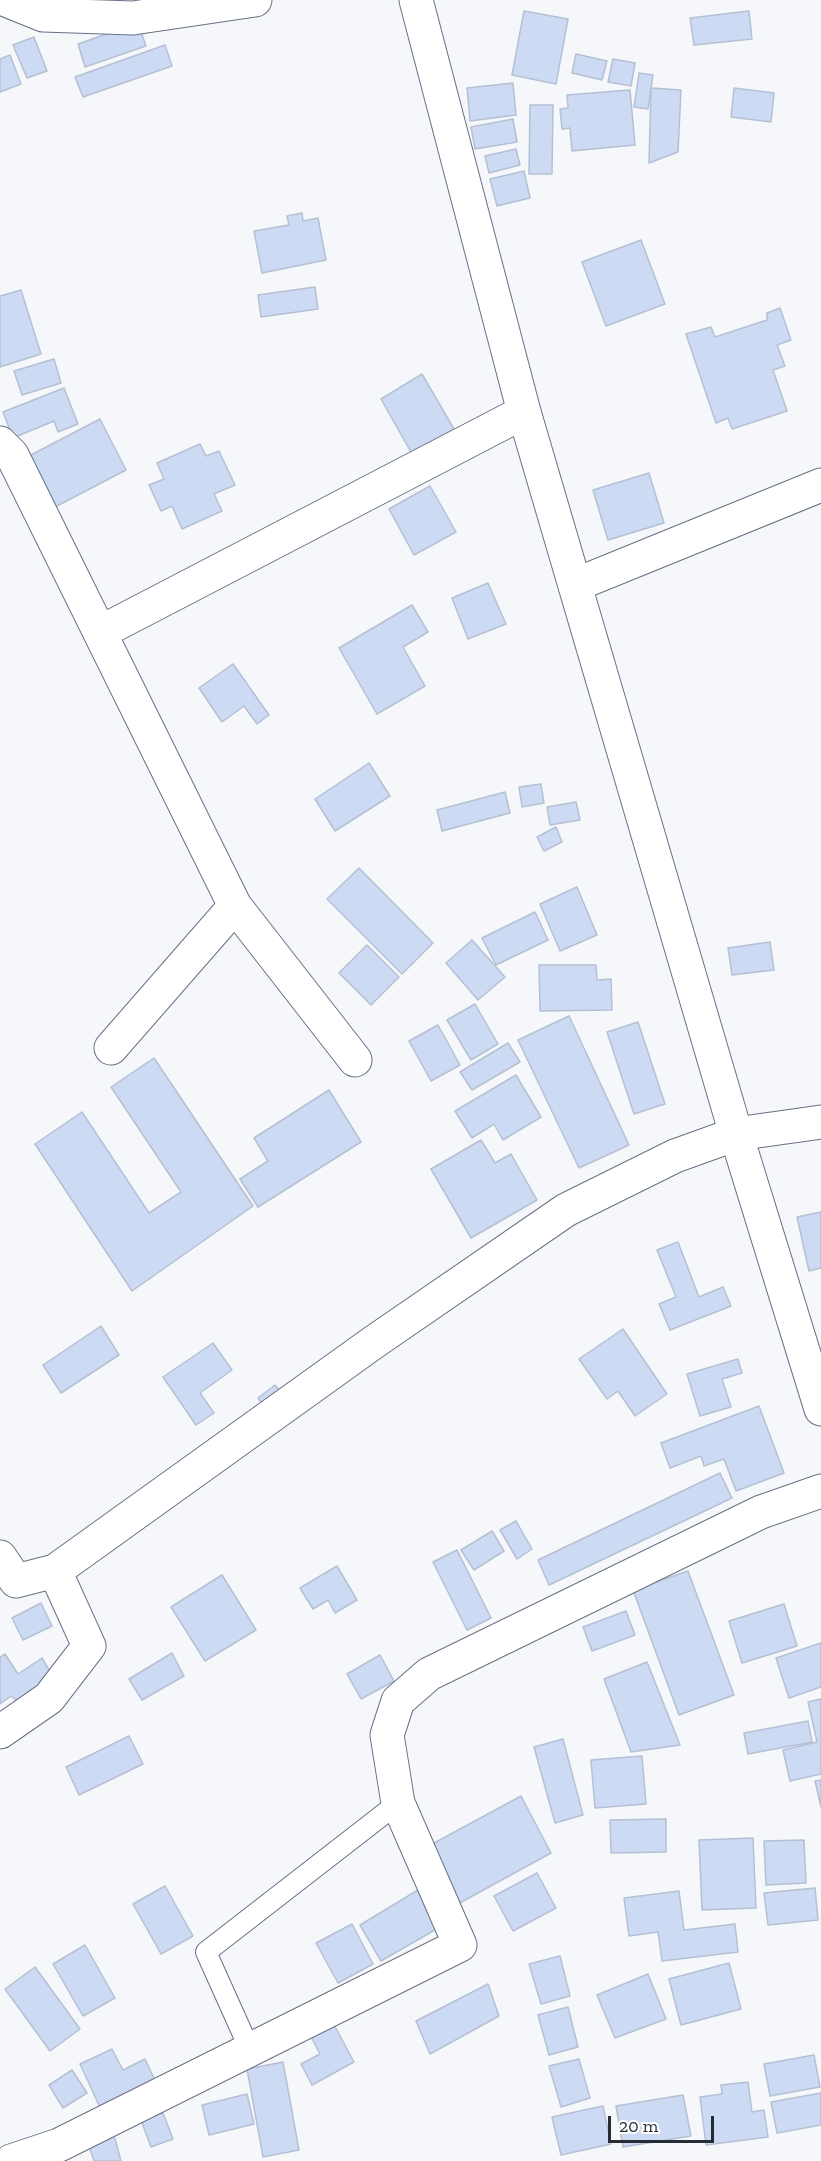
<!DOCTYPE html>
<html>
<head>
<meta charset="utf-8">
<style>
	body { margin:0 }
	#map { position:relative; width:821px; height:2161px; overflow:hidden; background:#f5f7fb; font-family:"Zilla Slab",serif }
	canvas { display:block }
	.scale { position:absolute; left:608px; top:2116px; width:106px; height:27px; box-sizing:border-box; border:3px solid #272b33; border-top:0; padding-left:8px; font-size:18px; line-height:21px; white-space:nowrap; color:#272b33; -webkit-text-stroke:4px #fff; paint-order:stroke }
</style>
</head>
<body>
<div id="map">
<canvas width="821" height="2161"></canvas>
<div class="scale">20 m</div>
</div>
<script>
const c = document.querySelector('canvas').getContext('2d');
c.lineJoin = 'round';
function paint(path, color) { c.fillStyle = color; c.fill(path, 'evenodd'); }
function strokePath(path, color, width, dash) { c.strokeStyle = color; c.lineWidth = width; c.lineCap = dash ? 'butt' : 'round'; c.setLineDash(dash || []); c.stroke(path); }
const building = new Path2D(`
	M524 11 568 19 556 84 512 75Z
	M749 11 752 39 694 45 690 18Z
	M138 23 146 46 85 67 78 44Z
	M34 37 47 71 27 78 13 45Z
	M165 45 172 66 83 97 75 77Z
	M576 54 607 61 602 80 572 73Z
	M10 55 21 84 0 92V59Z
	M613 59 635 63 631 86 608 82Z
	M639 73 653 75 648 109 634 107Z
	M513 83 516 115 470 121 467 88Z
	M651 88 681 90 678 152 649 163Z
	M734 88 774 93 771 122 731 117Z
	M630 90 635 145 572 151 570 128 562 129 560 109 568 108 567 95Z
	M530 105H553L552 174H529Z
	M513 119 517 142 475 149 471 127Z
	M516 149 520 165 489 173 485 156Z
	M524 171 530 198 497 206 490 179Z
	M302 213 303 221 318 218 326 260 262 273 254 231 289 225 287 216Z
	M641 240 665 304 606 326 582 262Z
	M315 287 318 309 261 317 258 295Z
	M21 290 41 354 0 367V296Z
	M780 308 791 340 777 345 785 366 773 370 787 411 732 429 728 418 716 423 686 334 711 327 715 337 767 320V313Z
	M54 359 61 383 22 395 14 371Z
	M422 374 454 429 412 454 381 399Z
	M64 388 78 424 58 432 54 421 13 438 3 412Z
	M100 419 126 470 55 507 29 456Z
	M200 444 206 456 219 451 235 485 214 494 222 511 182 529 172 506 161 511 149 485 164 479 157 463Z
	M649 473 664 523 608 540 593 490Z
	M430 486 456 532 414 555 389 509Z
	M488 583 506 624 468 639 452 598Z
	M412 605 428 632 403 647 425 686 377 714 339 648Z
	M233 664 269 715 257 724 244 706 222 722 199 688Z
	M369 763 390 796 335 831 315 799Z
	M541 784 544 803 522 807 519 787Z
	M505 792 510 813 442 831 437 810Z
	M576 802 580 820 550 825 547 807Z
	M556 827 562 842 544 851 537 837Z
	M359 868 433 943 402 974 327 899Z
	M577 887 597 935 560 951 540 904Z
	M535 912 548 940 496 965 482 938Z
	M472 940 505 977 478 1000 446 963Z
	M770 942 774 970 732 975 728 948Z
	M367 945 399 977 371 1005 339 973Z
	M539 965H596L597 980 611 979 612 1010 540 1011Z
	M475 1004 498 1044 471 1060 447 1020Z
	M569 1016 629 1145 579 1168 518 1040Z
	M638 1022 665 1104 634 1114 607 1032Z
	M438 1025 460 1065 431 1081 409 1041Z
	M508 1043 520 1062 472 1090 460 1072Z
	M154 1058 253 1206 132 1291 35 1144 82 1112 149 1213 181 1192 111 1087Z
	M516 1075 541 1117 503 1140 494 1124 472 1138 455 1111Z
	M329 1090 361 1142 258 1207 240 1179 268 1161 254 1138Z
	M481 1140 495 1163 511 1154 537 1200 471 1238 431 1169Z
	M821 1212V1268L809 1271 797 1217Z
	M678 1242 699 1297 723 1287 731 1306 670 1330 659 1304 676 1297 657 1250Z
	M101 1326 119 1355 61 1393 43 1365Z
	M623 1329 667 1394 635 1416 618 1391 607 1399 579 1359Z
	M213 1343 232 1370 200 1393 214 1413 196 1425 163 1377Z
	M738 1359 742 1373 722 1379 731 1407 700 1416 687 1374Z
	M275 1385 284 1396 266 1409 258 1398Z
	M759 1406 784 1473 736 1491 724 1459 704 1466 701 1456 670 1468 661 1443Z
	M720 1473 732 1498 549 1585 538 1560Z
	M516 1521 532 1549 517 1559 500 1530Z
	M492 1531 504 1551 474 1570 461 1550Z
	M457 1550 491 1618 467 1630 433 1562Z
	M337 1566 357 1600 335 1613 328 1600 313 1609 300 1588Z
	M688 1571 734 1695 679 1715 633 1590Z
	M222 1575 256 1630 205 1661 171 1607Z
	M41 1603 52 1626 23 1640 12 1618Z
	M784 1604 797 1646 742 1663 729 1621Z
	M626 1611 635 1635 592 1651 583 1627Z
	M821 1643V1687L789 1698 776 1658Z
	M172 1653 184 1676 142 1700 129 1679Z
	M5 1654 18 1674 42 1658 55 1680 20 1703 11 1696 0 1704V1657Z
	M380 1655 394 1681 361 1699 347 1674Z
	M647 1662 680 1745 631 1752 604 1679Z
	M821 1699V1774L790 1781 783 1750 817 1742 808 1702Z
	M808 1721 812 1742 748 1754 744 1733Z
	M129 1736 143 1764 79 1795 66 1767Z
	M563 1739 583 1815 555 1823 534 1747Z
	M642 1756 646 1804 595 1808 591 1760Z
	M821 1780V1807L815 1781Z
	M521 1796 551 1853 456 1905 425 1848Z
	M666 1819V1852L611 1853 610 1820Z
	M753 1838 756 1908 702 1910 699 1840Z
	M804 1840 806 1883 766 1885 764 1841Z
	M537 1873 556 1908 513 1931 494 1896Z
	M165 1886 193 1936 161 1954 133 1904Z
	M815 1888 818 1920 768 1925 764 1893Z
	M418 1890 440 1927 381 1961 360 1925Z
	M679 1891 684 1930 735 1924 738 1952 662 1961 658 1932 629 1936 624 1898Z
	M352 1924 373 1964 338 1983 316 1943Z
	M85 1945 115 1998 83 2016 53 1964Z
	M560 1956 570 1996 541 2004 529 1964Z
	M729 1963 741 2009 681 2025 669 1979Z
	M35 1967 80 2029 50 2051 5 1989Z
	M648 1974 666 2019 615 2038 597 1995Z
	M488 1984 499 2016 430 2054 416 2021Z
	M568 2007 578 2047 549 2055 538 2015Z
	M332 2021 354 2062 312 2085 301 2064 320 2054 309 2033Z
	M112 2049 123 2070 145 2059 158 2087 103 2114 80 2064Z
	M814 2055 820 2087 770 2096 764 2064Z
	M579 2059 590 2098 561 2107 549 2066Z
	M283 2062 299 2150 263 2157 247 2069Z
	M72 2070 87 2093 63 2108 49 2085Z
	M748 2082 752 2112 764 2110 768 2137 706 2145 700 2097 722 2094 721 2085Z
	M821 2093V2125L777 2133 771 2102Z
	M247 2094 254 2124 209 2135 202 2105Z
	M683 2095 691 2136 623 2147 616 2106Z
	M603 2106 611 2144 561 2155 552 2117Z
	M163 2113 173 2139 151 2147 141 2120Z
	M114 2135 121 2161H94L88 2143Z`);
paint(building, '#ccdaf4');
strokePath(building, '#b5c0d2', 1.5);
const service = new Path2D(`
	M250 2050 206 1952 398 1803`);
const minor = new Path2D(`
	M6 0 43 15 133 18 255 0
	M0 443 12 455 235 906 355 1060
	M575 585 821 485
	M101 632 524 412
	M111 1048 235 906
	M0 1557 16 1581 55 1571 374 1342 566 1210 675 1156 736 1134 821 1122
	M0 1732 49 1698 89 1646 55 1571
	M11 2161 59 2145 460 1945 398 1803 387 1735 398 1701 429 1674 761 1512 821 1491`);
const tertiary = new Path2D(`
	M416 0 524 412 736 1134 821 1409`);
strokePath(service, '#687183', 22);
strokePath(minor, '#687183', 35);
strokePath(tertiary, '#687183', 35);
strokePath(service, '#fff', 20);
strokePath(minor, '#fff', 33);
strokePath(tertiary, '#fff', 33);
</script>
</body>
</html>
